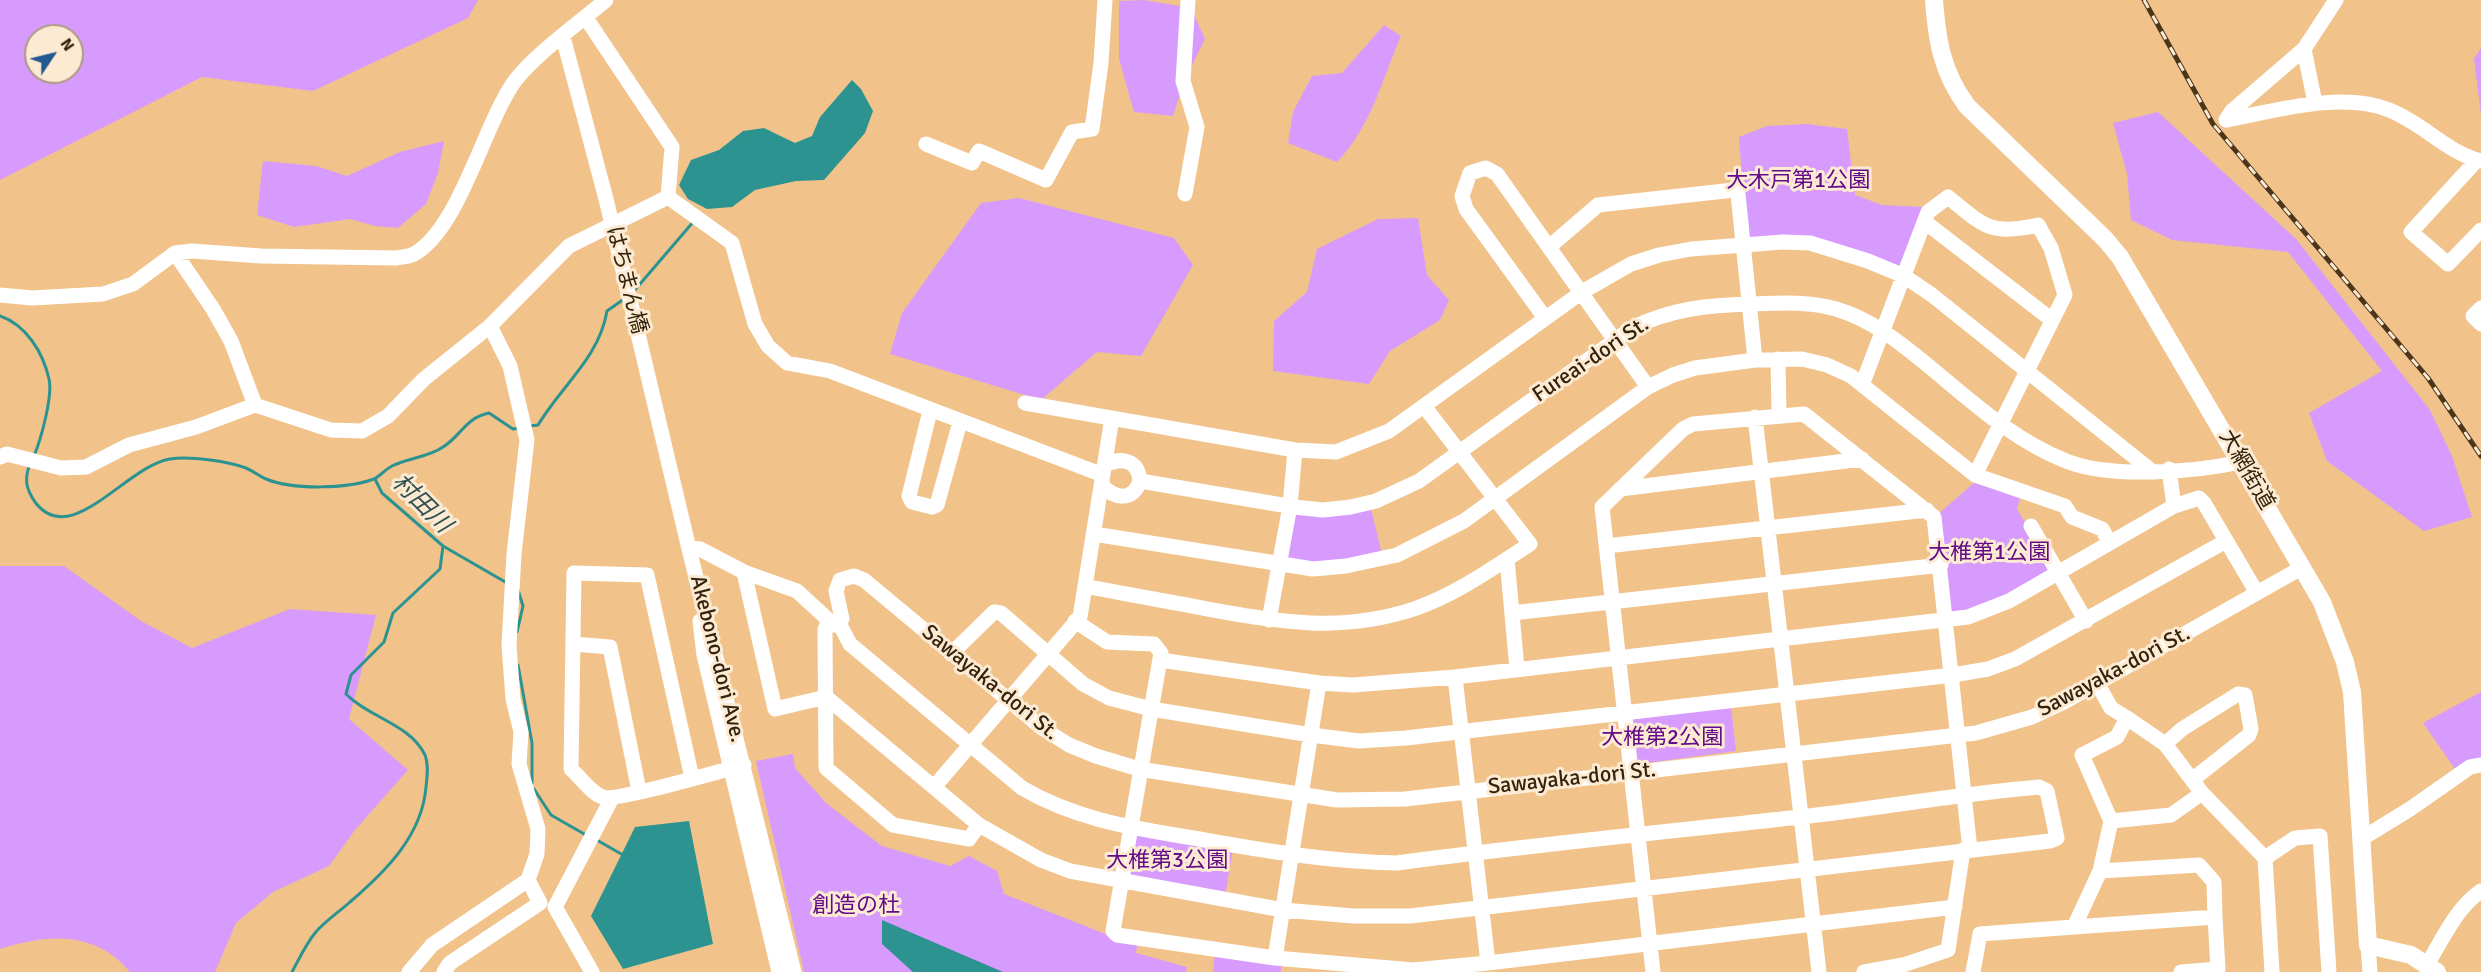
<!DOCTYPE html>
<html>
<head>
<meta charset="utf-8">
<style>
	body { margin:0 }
	#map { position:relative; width:2481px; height:972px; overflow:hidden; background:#f1c38b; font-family:Signika,sans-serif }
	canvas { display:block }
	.north { position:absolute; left:24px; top:24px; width:60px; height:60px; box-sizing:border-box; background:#fcead3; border:2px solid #ac9a83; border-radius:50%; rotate:55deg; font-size:16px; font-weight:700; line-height:24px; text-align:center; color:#34230c }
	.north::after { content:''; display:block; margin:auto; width:21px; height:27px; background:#225991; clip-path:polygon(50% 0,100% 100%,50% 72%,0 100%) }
</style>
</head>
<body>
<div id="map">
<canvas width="2481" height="972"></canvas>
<div class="north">N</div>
</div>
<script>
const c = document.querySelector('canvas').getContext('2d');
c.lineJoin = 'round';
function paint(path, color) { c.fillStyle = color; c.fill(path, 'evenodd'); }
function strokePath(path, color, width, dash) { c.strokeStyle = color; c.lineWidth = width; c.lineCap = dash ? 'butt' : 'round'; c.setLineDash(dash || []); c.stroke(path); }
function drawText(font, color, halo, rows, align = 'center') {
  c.font = font + ' Signika,"Noto Sans JP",sans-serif'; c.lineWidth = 6; c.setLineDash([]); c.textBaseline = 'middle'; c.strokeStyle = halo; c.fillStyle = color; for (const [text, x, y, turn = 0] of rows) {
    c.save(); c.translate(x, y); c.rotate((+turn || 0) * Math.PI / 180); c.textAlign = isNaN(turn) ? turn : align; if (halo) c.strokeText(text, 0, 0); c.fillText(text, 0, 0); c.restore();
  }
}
paint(new Path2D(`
	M0 0H478L468 18 313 91 202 77 0 180ZM36 36H72V72H36Z
	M1144 0 1191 8 1205 39 1184 81 1173 116 1134 112 1119 59V1Z
	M1384 25 1401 36C1382 80 1371 127 1337 162L1288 143 1293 112 1312 76 1342 73Z
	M2481 48V115L2474 59Z
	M2158 112 2296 239 2430 410 2452 456 2472 517 2424 531 2327 461 2309 413 2382 371 2288 252 2172 240 2131 220 2127 174 2113 123Z
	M1807 124 1847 129 1855 195 1882 205 1924 207 1900 266 1870 256 1749 239 1746 235 1739 137 1767 126Z
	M444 141 438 173 426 204 398 228 375 226 350 219 294 227 257 215 263 161 316 166 347 176 400 152Z
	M1019 198 1174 238 1193 265 1141 356 1097 352 1041 400 890 354 902 313 981 203Z
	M1418 218 1427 275 1449 300 1440 320 1390 351 1369 384 1273 371 1274 321 1307 292 1317 249 1378 219Z
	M1974 483 2021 495 2017 509 2052 567 2007 597 1952 614 1949 611 1937 515Z
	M1371 509 1382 554 1335 563 1286 560 1294 512Z
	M0 566H64L141 621 192 648 290 609 376 615 349 719 408 770 355 830 329 866 273 892 236 923 215 972H130C97 931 47 933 0 949Z
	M2481 692V761L2457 772 2423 723Z
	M1731 706 1736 751 1639 764 1634 758 1632 717Z
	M793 754 795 768 826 803 882 846 950 866 969 856 997 871 1004 894 1113 937 1138 941 1136 953 1187 967 1186 972H804L756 761Z
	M1137 831 1233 849 1225 896 1130 879 1126 873Z
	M1215 952 1282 963 1281 972H1213Z`), '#d79afd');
paint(new Path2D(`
	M852 80 861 89 873 111 865 133 824 180 796 181 755 190 732 207 707 209 688 199 679 185 691 160 719 150 743 131 764 128 795 143 812 136 820 117Z
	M689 821 713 944 623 969 591 916 635 827Z
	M882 920 1003 972H913L882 944Z`), '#2c9390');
strokePath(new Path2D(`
	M634 291 694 221
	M0 316C26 325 43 352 49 379 53 396 41 439 34 456
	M530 426 538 425C562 385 599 358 607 311L624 299
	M30 464C24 479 26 489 35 502 71 550 126 466 170 459 190 456 227 461 246 468 253 471 259 476 266 479 293 490 347 489 374 479 380 476 386 469 392 466 408 458 429 457 443 447 462 435 465 418 489 413L513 429 521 428
	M375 479 382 493 443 546 507 583
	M517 632 523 606 518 590
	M518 665 532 743V783
	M534 789 551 815 586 835
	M595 839 623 855
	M292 972C299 959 306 944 315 933 325 921 339 912 350 902 385 872 422 836 426 787 427 777 429 765 425 755 410 724 368 717 346 694L351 675 384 642 393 613 440 569 443 546`), '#2c9390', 3);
strokePath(new Path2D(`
	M586 18 672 147 668 197
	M563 37 606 199 690 553 794 972
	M2304 49 2315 103
	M2226 120C2275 111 2341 91 2389 110 2423 123 2446 152 2481 161
	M2226 120 2232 111 2304 49 2336 0
	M926 144 972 163 979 151 1046 180 1072 132 1092 129 1101 63 1105 0
	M2477 160 2411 232 2448 264 2481 230
	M1185 194 1197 127 1183 81 1188 0
	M1925 222 2052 320
	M1549 247 1598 205 1734 190 1738 194 1755 360
	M175 253 213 309 231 341 255 405
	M0 295 32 298 103 294 133 284 175 253 192 251 261 256 396 258C402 257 408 257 414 254 459 229 483 127 514 82 534 55 579 23 606 0
	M2481 308 2473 316 2481 324
	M1545 318 1466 209 1462 196 1470 173 1486 168 1497 174 1648 387
	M1778 359 1779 414
	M1862 385 1928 212 1948 197C1984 226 1990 236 2038 225L2051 248 2065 295 1975 475
	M1025 403 1295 450 1336 452 1389 431 1582 292 1631 264 1659 255 1691 249 1783 242 1810 243 1868 261 1904 276 1932 295 2153 472
	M930 411 909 496 912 502 932 507 937 505 960 422
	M1755 417 1819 972
	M0 457 7 454 61 468 86 467 129 445 196 427 255 405 331 430 362 431 388 416 424 379 490 326 569 246 668 197 732 243 755 324 768 346 787 363 830 371 1103 475
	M1140 481 1294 507 1323 510 1351 507 1376 501 1419 481 1632 328C1671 309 1707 305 1751 304 1779 303 1809 301 1836 309 1870 319 1898 341 1925 363 1969 399 2011 439 2066 461 2111 479 2194 472 2241 462
	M1102 485C1114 499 1133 502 1140 481 1138 459 1121 457 1105 465
	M1620 489 1862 459
	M2174 506 2199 498 2204 503 2257 593
	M2031 526 2086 621
	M1094 534 1313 569 1346 566 1397 555 1464 521 1648 387 1673 375 1695 368 1755 360 1802 359 1827 365 1851 376 1975 475 2065 506 2072 517 2102 529 2110 543
	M1606 546 1927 510
	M689 548 700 549 744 572 797 591 834 625 842 619 836 591 840 580 854 576 864 580 1042 728 1069 745 1096 756 1139 769 1337 800 1405 799 1976 733 2032 717 2064 702 2303 567
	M1507 559 1517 669
	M744 572 775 709 826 697 979 825 1041 860 1070 871 1283 910 1353 916H1410L2050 841 2057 838 2047 791 2039 787C1959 794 1880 808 1800 817 1665 832 1531 845 1397 863 1334 862 1272 852 1210 841 1143 829 1082 823 1022 788L850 644 839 623
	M1085 586C1125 594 1166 601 1207 609 1280 622 1341 633 1414 609 1457 594 1493 568 1530 544L1424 406
	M1512 613 1941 565
	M1269 620 1290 506 1295 450
	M700 621 704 655 779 972
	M1075 621 1107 642 1154 644 1161 653 1113 931 1117 935 1275 958 1413 970 1488 963 1955 907
	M828 622 825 630 826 768 893 825 969 839 979 825
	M573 644 610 647 639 791
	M951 654 994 612 1001 613 1083 684 1109 698 1151 709 1311 735 1359 741 1406 738 1953 675 1988 669 2015 659 2226 541
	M1160 660 1319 683 1353 685 1455 677 1968 617 2009 601 2174 506 2169 469
	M1455 677 1488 963
	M2127 718 2165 744 2202 793 2265 858 2272 972
	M2165 744 2182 729 2238 694 2245 695 2251 729 2249 735 2192 780
	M692 778 647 575 574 573 571 769C580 777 592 794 603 797 615 802 723 770 744 765
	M934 787 1080 617 1112 418
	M2111 821 2171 815 2202 793
	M2361 839 2410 809 2470 767 2481 765
	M2265 858 2295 838 2320 836 2329 972
	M2100 871 2199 865 2214 882 2215 917
	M2074 927 2215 917 2218 969 2181 972
	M2368 945 2370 972
	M1275 958 1319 683
	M2427 965C2442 940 2456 908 2481 891
	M409 972 432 945 528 880 537 854 538 829 519 764 521 732 513 699 509 645 514 554 527 440 510 366 490 326
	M444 972 450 963 540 903 528 880
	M592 972 555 907 612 798
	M1653 972 1602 507 1683 429 1693 424 1804 414 1934 517 1970 850
	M1864 972 1903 965 1948 950 1963 850
	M1973 972 1980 934 2074 927 2100 871 2111 821 2082 755 2117 737 2127 718 2111 708 2097 683`), '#fff', 15);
strokePath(new Path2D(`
	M1934 0C1937 41 1942 72 1967 106L2105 239 2120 257 2322 602 2345 662 2352 692 2368 945 2411 955 2437 972`), '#fff', 18);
const rail = new Path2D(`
	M2144 0 2213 124 2428 378 2481 456`);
strokePath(rail, '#4b361b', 5);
strokePath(rail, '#fcead3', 3, [9]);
drawText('22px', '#630c88', '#fcead3', [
	["大木戸第1公園",1798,181],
	["大椎第1公園",1989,553],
	["大椎第2公園",1662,738],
	["大椎第3公園",1167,861],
	["創造の杜",856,906]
]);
drawText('22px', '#34230c', '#fcead3', [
	["はちまん橋",626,280,76],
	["Fureai-dori St.",1591,360,-34],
	["大網街道",2246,470,60],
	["Akebono-dori Ave.",717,659,76],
	["Sawayaka-dori St.",2114,672,-28],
	["Sawayaka-dori St.",990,683,39],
	["Sawayaka-dori St.",1572,779,-6]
]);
drawText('italic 24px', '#31504f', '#fcead3', [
	["村田川",421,504,45]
]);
</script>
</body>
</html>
